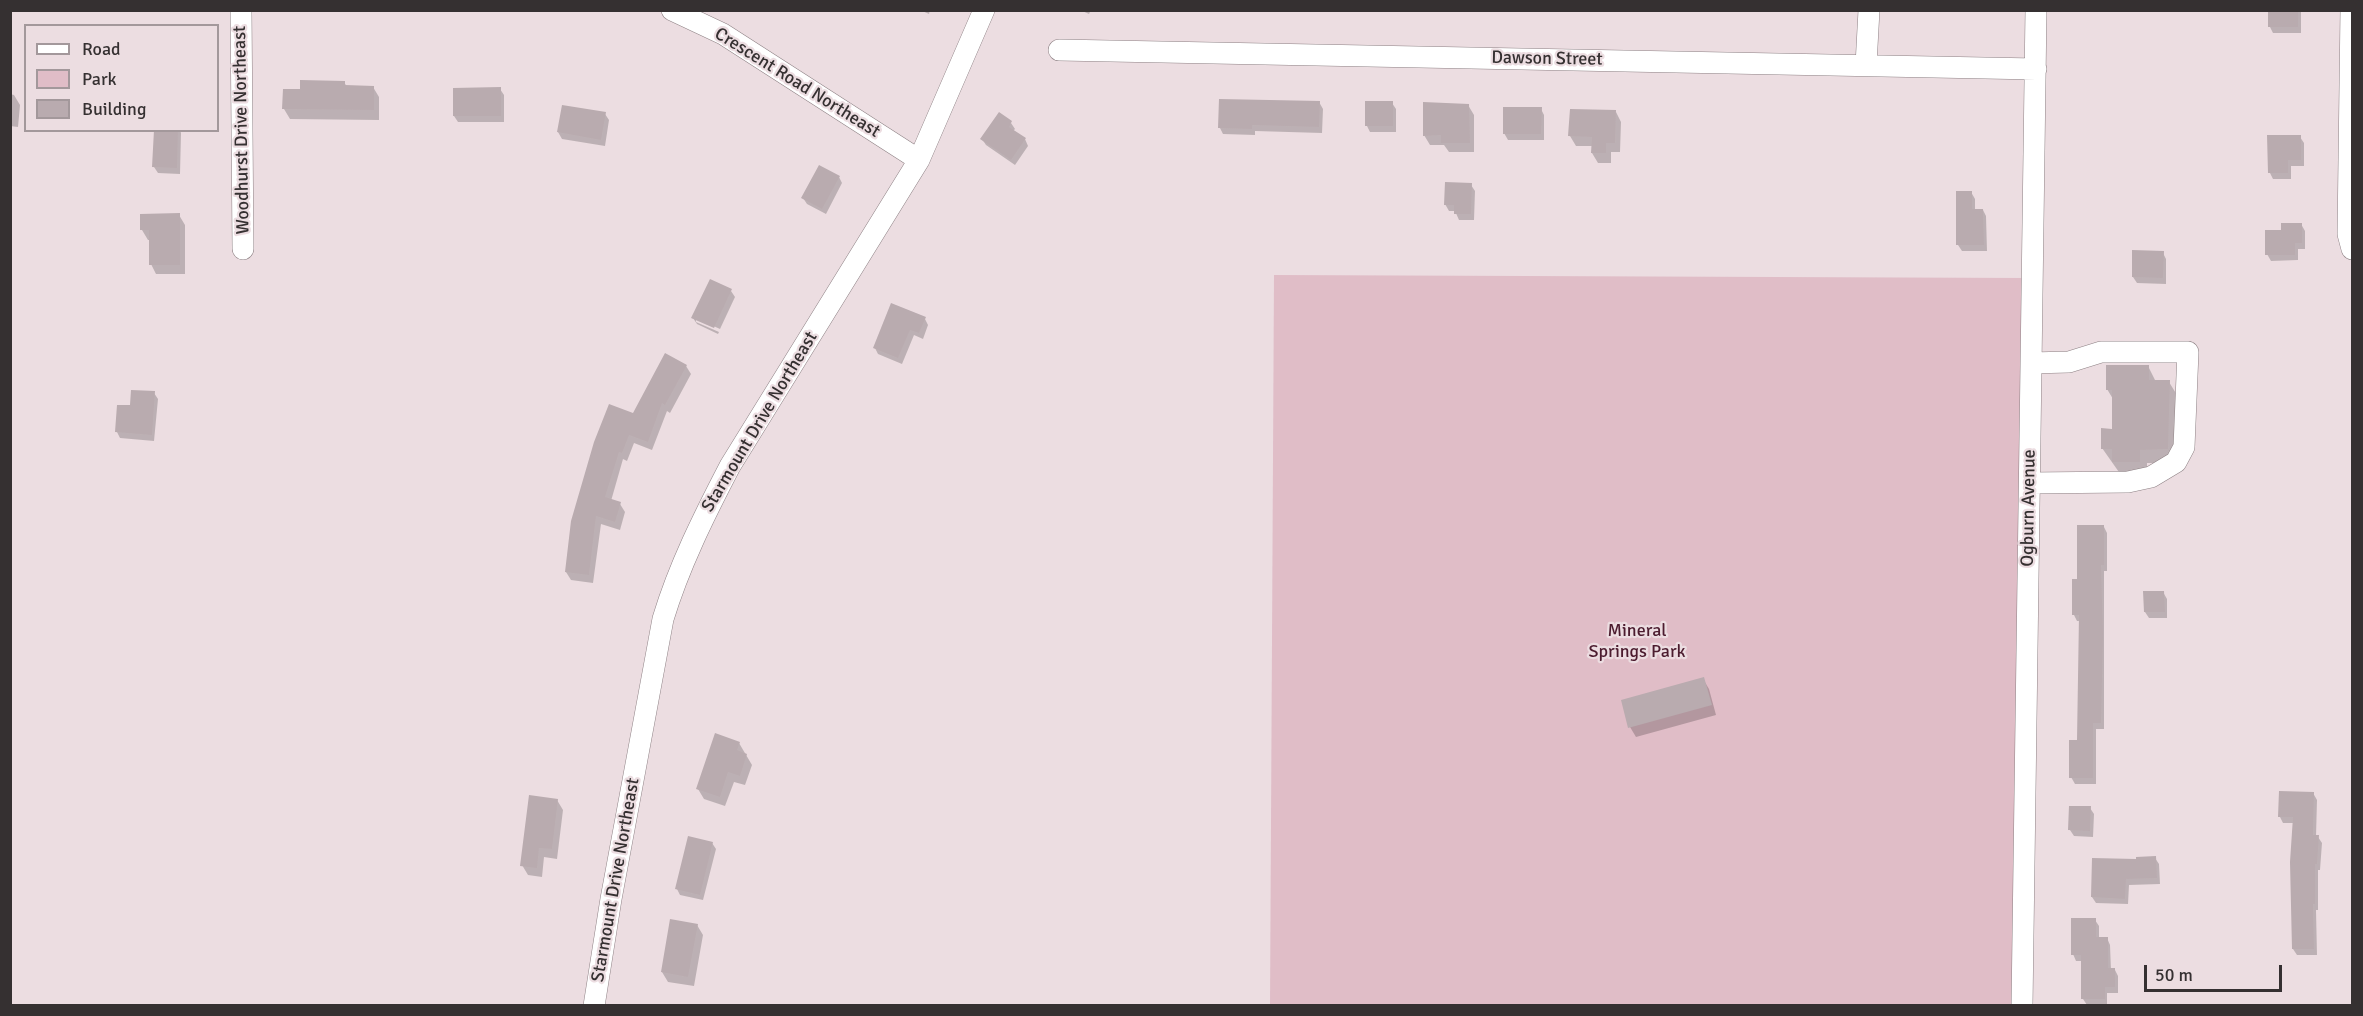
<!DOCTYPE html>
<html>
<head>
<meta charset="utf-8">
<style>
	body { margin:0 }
	#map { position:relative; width:2363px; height:1016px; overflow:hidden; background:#ecdde1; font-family:Signika,sans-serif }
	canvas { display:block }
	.frame { position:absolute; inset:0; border:12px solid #353031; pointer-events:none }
	.legend { position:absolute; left:24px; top:24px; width:195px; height:108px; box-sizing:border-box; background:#ecdde1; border:2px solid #a3989b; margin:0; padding:8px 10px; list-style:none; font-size:18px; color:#353031 }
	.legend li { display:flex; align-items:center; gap:12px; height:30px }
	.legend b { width:30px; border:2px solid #a3989b }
	.scale { position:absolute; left:2144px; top:965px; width:138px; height:27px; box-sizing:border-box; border:3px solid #353031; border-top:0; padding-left:8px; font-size:18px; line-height:21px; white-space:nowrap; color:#353031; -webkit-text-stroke:4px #ecdde1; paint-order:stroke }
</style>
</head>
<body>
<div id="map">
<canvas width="2363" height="1016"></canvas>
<div class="frame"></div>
<ul class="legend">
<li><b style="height:8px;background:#fff"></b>Road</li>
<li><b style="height:16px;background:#e0bdc7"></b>Park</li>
<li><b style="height:16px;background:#b9abaf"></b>Building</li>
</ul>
<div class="scale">50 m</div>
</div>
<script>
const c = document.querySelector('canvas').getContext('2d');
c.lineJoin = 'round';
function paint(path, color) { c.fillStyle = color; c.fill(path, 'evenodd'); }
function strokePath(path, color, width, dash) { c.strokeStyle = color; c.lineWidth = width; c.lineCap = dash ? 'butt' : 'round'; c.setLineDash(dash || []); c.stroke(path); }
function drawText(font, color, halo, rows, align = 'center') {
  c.font = font + ' Signika,sans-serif'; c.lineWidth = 4.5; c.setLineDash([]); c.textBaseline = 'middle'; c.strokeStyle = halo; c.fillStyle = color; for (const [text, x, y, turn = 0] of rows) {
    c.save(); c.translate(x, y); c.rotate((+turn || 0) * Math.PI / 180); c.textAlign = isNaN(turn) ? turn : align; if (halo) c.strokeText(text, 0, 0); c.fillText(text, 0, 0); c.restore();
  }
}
paint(new Path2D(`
	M1274 275 2026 278 2017 1005 1270 1006Z`), '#e0bdc7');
paint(new Path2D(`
	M920 10H930L929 14Z
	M1080 10H1091L1089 14Z
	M2269 10H2301V33H2273L2270 27Z
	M344 82 347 87H373L379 97V120L290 119 284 109 302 90Z
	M500 89 504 95V122H458L454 116Z
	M10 94 14 95 20 105 18 127 10 126Z
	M1319 102 1323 109 1322 133 1255 131V135L1223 134 1220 128Z
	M1392 103 1396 109V132H1370L1367 126Z
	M1468 105 1474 115V152H1449L1444 145H1430L1424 135Z
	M1541 109 1544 115V140H1508L1504 133Z
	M1616 112 1621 122 1620 152H1611V163H1598L1592 153 1593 146H1576L1570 136Z
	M605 114 609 120 605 146 562 139 558 132Z
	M1011 123 1015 129 1013 131 1025 139 1028 146 1015 165 986 145 982 139Z
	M155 130H180L181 133 180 174 158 173 154 167Z
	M2300 137 2304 143V166H2291V179H2273L2270 173Z
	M839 177 842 183 826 214 807 204 803 198Z
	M1471 185 1475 191 1474 220H1459L1455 211H1449L1445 204Z
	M1971 192 1975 199V210H1983L1986 216 1987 251H1962L1958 245Z
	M179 215 185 225V274H156L151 264 150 240H148L142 230Z
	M2301 224 2305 231V249H2298V260L2271 261 2267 254 2283 231Z
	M2163 253 2166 259V284L2137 283 2133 277Z
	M731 291 735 297 720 329 696 318V322L719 332 718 334 697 324 693 318Z
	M925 319 928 325 923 339 914 335 902 364 878 354 875 348Z
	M686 366 691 374 670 413 667 411 652 450 634 443 627 461 623 459 611 501 620 504 625 512 620 530 601 524 593 583 571 580 566 572 634 415Z
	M2148 366 2156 382H2169L2177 395 2176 463H2147V475H2121L2102 448 2113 430V399L2107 389Z
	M154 393 158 399 154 441 120 438 117 432 131 407Z
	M2104 527 2107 533V571H2104V729H2096V784H2075L2071 777 2078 742 2080 621H2077L2074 615 2079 581Z
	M2163 592 2167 599V618H2149L2145 612Z
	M1703 679 1709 689 1716 715 1636 737 1630 727Z
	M739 743 752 765 745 785 734 782 725 806 704 799 698 789Z
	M2313 793 2317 800 2316 837H2318L2322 843 2320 870H2318V910H2316L2317 955H2297L2293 949 2294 823H2283L2280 817Z
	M557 800 563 810 557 859 544 857 542 877 528 875 522 865Z
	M2090 808 2094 814 2093 837 2074 836 2070 830Z
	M712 843 716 849 703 900 680 895 677 889Z
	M2155 858 2159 864 2160 884 2129 885 2128 904 2096 903 2092 897 2137 861Z
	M2095 920 2099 926V939L2107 938 2110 945 2111 970H2115L2118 976V993H2107V1005H2087L2083 999V961H2076L2073 954Z
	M697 925 703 935 694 986 668 982 662 972Z`), '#0003');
paint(new Path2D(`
	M2268 10H2298V27H2268Z
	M300 80 345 81V85L374 86V110L282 109 283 89H300Z
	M501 87V116H453V88Z
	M1219 99 1320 101 1319 127 1252 125V129L1218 128Z
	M1365 101H1393V126H1365Z
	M1423 102 1469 104 1470 143H1441V135L1423 136Z
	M562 105 606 112 601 140 557 132Z
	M1503 107H1542L1541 134H1503Z
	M1570 109 1616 110 1615 143H1606V153H1591L1592 137 1568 136Z
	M999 112 1012 121 1009 127 1026 138 1011 160 980 139Z
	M154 130H178L177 168 152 167Z
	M2267 135H2301V160H2288V173H2268Z
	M819 165 840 176 822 209 801 198Z
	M1445 182 1472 183 1471 214H1454V205H1444Z
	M1956 191H1972V209H1983L1984 245H1956Z
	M180 213V265H149V230H140V214Z
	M2281 223H2302V243H2295V255H2265V230H2281Z
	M2132 250 2164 251 2163 278 2132 277Z
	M710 279 732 289 714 328 691 318Z
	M891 303 926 317 919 333 910 330 898 358 873 348Z
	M665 353 687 365 665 405 662 403 648 442 629 435 622 453 619 452 605 497 621 502 615 522 596 516 589 575 565 572 571 521 594 442 609 404 633 413Z
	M2106 365H2149V380H2170L2168 449 2140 450V462H2112V449H2101V428L2112 429V390H2106Z
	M131 390 155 391 152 435 115 432 117 405H130Z
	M2077 525H2104V565H2101L2103 634 2101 723H2093V778H2069V740H2077L2079 615H2072V579H2077Z
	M2143 591H2164L2165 612H2144Z
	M1704 677 1712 705 1628 728 1621 700Z
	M715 733 740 742 737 750 747 754 740 776 728 772 720 797 696 789Z
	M2279 791 2314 792 2313 835H2319L2317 864H2315V904H2313L2314 949H2292L2290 862 2293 817H2278Z
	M529 795 558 799 552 849 539 848 537 868 520 866Z
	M2069 806H2091L2090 831 2068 830Z
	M688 836 713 842 700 895 675 889Z
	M2156 856 2157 878 2126 879 2125 899 2091 897 2092 858 2136 859V857Z
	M2071 918H2096V937H2108V968H2115V987H2105V999H2081V955H2071Z
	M670 919 698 924 688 977 661 972Z`), '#b9abaf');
const minor = new Path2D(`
	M241 10 243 249
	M672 10 723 34 919 160
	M2351 10 2348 234 2352 249
	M1059 50 2036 69
	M1866 65 1869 10
	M2030 483 2128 482 2151 477 2176 462 2184 447 2188 352H2101L2069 362 2031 363
	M594 1006 611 899 663 619C679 566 704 516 730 466L919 160 984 10
	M2022 1006 2036 10`);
strokePath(minor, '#8d8084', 22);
strokePath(minor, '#fff', 21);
drawText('18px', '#353031', '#ecdde1', [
	["Dawson Street",1547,59,1],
	["Crescent Road Northeast",797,83,32],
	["Woodhurst Drive Northeast",242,130,-91],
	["Starmount Drive Northeast",760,422,-59],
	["Ogburn Avenue",2029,508,-89],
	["Starmount Drive Northeast",616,880,-80]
]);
drawText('18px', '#4c1c2f', '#ecdde1', [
	["Mineral",1637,631],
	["Springs Park",1637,652]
]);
</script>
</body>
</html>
